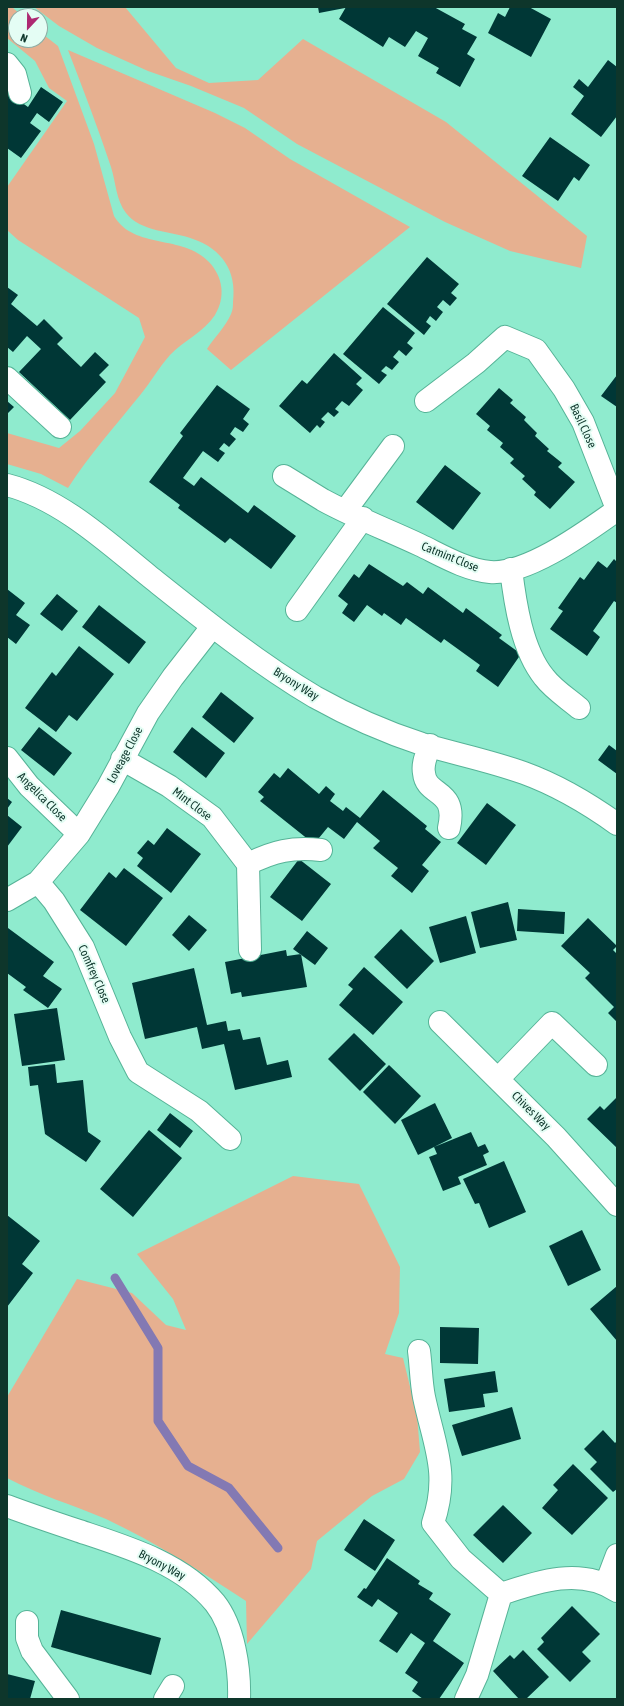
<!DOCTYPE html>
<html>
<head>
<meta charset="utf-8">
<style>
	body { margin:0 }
	#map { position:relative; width:624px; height:1706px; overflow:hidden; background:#8febce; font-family:"Asap Condensed",sans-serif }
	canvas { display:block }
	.frame { position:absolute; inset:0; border:8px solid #0e362b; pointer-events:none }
	.north { position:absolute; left:8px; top:8px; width:40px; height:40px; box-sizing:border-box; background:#e4fdf4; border:1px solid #8eada4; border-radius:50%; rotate:202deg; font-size:11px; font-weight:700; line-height:16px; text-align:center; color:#0e362b }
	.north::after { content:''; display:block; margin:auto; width:14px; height:18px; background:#ad2972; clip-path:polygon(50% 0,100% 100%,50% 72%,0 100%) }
</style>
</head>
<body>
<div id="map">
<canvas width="624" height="1706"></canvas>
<div class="frame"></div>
<div class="north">N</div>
</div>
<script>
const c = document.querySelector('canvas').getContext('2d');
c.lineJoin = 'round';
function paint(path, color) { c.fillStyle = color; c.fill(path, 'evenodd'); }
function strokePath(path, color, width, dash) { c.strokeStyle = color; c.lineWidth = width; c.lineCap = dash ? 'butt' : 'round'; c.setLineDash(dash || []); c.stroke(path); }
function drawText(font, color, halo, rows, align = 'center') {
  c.font = font + ' "Asap Condensed",sans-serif'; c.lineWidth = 4; c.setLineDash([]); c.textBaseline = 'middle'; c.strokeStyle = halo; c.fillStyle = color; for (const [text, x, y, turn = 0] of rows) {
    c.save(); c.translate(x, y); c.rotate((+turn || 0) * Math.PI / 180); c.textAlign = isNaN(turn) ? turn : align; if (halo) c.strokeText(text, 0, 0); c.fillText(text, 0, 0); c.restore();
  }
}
paint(new Path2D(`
	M7 7H12L22 16H16V40H40V32L58 46 94 144 114 216C134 250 183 234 209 262 223 277 226 297 215 315 204 332 183 341 170 355 159 367 151 382 141 394 116 425 89 455 68 488L41 474 7 464V433L59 448 80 431 115 393 145 337 139 318 18 240 7 230V187L67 101 49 88 35 61 7 38Z
	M34 7H125L176 68 209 83 258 80 303 39 446 122 587 236 581 268 510 251 445 222 297 144 244 108 191 86 148 71 97 48 59 26Z
	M68 50 215 113 245 128 290 159 410 227 231 370 207 349C214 338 226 326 231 314 233 310 233 305 233 302 237 271 222 249 193 239 172 231 140 232 126 213 116 200 116 183 111 167 98 128 83 89 68 50Z
	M293 1176 359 1184 400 1267 399 1313 385 1354 403 1358 417 1415 420 1452 404 1479 372 1496 317 1541 311 1569 247 1644 246 1601C200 1571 155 1542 106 1519 73 1505 39 1495 7 1478V1397L77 1279 132 1293 166 1325 186 1330 173 1299 137 1254Z`), '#e6b090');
strokePath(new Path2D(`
	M115 1278 158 1348V1421L188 1466 229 1488 278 1548`), '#8379b3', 9);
paint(new Path2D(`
	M318 7H345V8L319 13Z
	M346 7H434L465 24 462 29 477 37 467 54 475 59 460 87 436 73 439 68 418 56 428 38 416 31 405 47 389 37 383 47 339 19Z
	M510 7H529L551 19 531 57 488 33 498 13 505 17Z
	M608 60 617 67V116L601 137 571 114 584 96 573 87 579 79 588 87Z
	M41 87 63 102 49 122 37 113 30 123 41 131 21 158 7 148V92L28 107Z
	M550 137 590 165 579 181 574 177 558 201 522 176Z
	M427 257 459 284 451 293 457 298 450 306 443 300 437 307 443 312 436 321 430 316 426 322 431 326 424 335 387 304Z
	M7 287 18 295 11 304 37 326 44 319 63 338 57 344 81 367 95 352 109 365 99 375 106 382 70 420 19 372 41 349 27 336 13 352 7 347Z
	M383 307 415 333 407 343 413 348 406 356 399 350 393 357 399 362 392 370 386 366 381 371 387 375 379 384 343 354Z
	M334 353 362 378 356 384 363 390 349 406 342 401 335 409 339 412 334 417 328 412 321 419 325 422 320 428 317 425 310 433 279 406 302 380 307 384Z
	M617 375V407L601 396Z
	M217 385 250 409 243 419 249 424 243 432 235 427 230 434 236 439 229 447 224 443 219 449 225 453 218 462 203 451 183 478 194 486 201 477 248 513 254 505 296 536 271 569 230 538 225 543 178 508 180 505 149 482 183 436 180 433Z
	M499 388 513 400 510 403 526 417 524 420 537 433 535 436 549 449 547 451 562 463 558 467 575 482 550 509 534 495 536 492 522 479 525 476 510 463 514 459 500 447 503 443 487 430 490 426 476 414Z
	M7 401 14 407 7 414Z
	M445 465 481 493 453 530 416 502Z
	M614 559 617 562V603L614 601 593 631 600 637 587 656 550 629 563 611 558 608 580 577 584 580 598 561 607 568Z
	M369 564 403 586 407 582 423 594 428 587 463 613 466 608 502 635 499 638 521 654 498 687 476 671 480 665 444 639 441 643 406 618 401 625 384 613 382 616 367 605 354 622 342 613 348 604 338 596 354 574 359 578Z
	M7 589 25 603 16 615 30 625 16 644 7 637Z
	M57 594 78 611 62 631 40 614Z
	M99 605 146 642 129 664 82 627Z
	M79 646 114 674 77 721 69 715 56 732 25 708 52 672 56 676Z
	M221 692 254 718 234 743 202 717Z
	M39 727 72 753 54 776 21 750Z
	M192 727 225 753 206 778 173 752Z
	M609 745 617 751V774L598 760Z
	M288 768 319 794 326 786 335 794 330 801 343 811 346 807 360 818 383 790 427 826 425 829 441 842 422 865 429 871 412 893 391 876 398 868 373 848 380 841 357 822 344 839 328 827 314 844 260 801 264 797 258 792 274 773 280 778Z
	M7 798 12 802 7 809Z
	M487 803 516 825 486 865 457 843Z
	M7 815 22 827 7 847Z
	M167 828 201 854 171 893 137 866 143 858 137 853 148 840 154 845Z
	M299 859 331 884 302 921 270 897Z
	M124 868 163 898 126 946 80 910 109 872 116 878Z
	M508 902 517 940 480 948 471 912Z
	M518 909 565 912 564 934 517 931Z
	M189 915 207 930 189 951 172 935Z
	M466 916 476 953 440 963 429 927Z
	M588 918 617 946 613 950 617 954V1022L608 1013 614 1007 585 978 590 973 561 946Z
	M8 928 54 962 43 976 62 989 48 1008 23 990 26 987 7 973Z
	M401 929 434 961 407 989 374 957Z
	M307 931 328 948 315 965 293 949Z
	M286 950 287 956 301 954 307 987 242 997 241 992 231 994 225 962Z
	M364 967 403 1002 373 1035 339 1005 353 989 348 985Z
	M194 968 207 1025 226 1021 228 1031 240 1029 243 1040 260 1037 267 1065 288 1060 292 1077 235 1090 224 1044 202 1049 197 1027 145 1039 132 983Z
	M57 1008 65 1060 22 1066 14 1014Z
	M354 1033 386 1064 360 1091 328 1059Z
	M55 1064 57 1083 83 1080 88 1132 101 1141 86 1162 45 1134 38 1085 30 1086 28 1067Z
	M389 1065 421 1096 395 1124 363 1092Z
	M617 1097V1148L587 1119 600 1106 604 1110Z
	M435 1103 452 1138 418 1155 401 1120Z
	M170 1113 193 1131 180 1148 157 1130Z
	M149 1130 182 1158 133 1217 100 1189Z
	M471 1132 478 1147 485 1144 489 1152 483 1155 487 1165 458 1177 461 1184 443 1191 429 1157 437 1154 434 1147Z
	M504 1161 526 1212 489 1228 479 1203 475 1204 463 1179Z
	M7 1215 40 1241 22 1264 33 1273 7 1307Z
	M582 1230 601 1270 568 1286 549 1246Z
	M617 1286V1341L590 1309Z
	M440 1327 479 1328 478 1364 440 1363Z
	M495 1371 498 1392 483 1394 485 1407 449 1412 444 1379Z
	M512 1407 521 1439 462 1456 452 1425Z
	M603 1430 615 1443 617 1441V1489L613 1492 590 1469 597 1462 584 1449Z
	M573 1464 608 1498 572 1535 542 1508 558 1490 553 1485Z
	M503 1505 532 1533 503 1563 473 1535Z
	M364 1519 395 1540 375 1571 344 1550Z
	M387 1558 420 1581 418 1584 433 1593 429 1599 451 1614 433 1641 464 1663 439 1699H423L412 1691 418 1682 405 1673 425 1643 411 1633 397 1653 379 1641 398 1613 378 1599 372 1607 357 1597 364 1588 366 1589Z
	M572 1606 600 1634 582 1652 591 1661 570 1682 537 1649 544 1642 541 1638Z
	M61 1610 161 1638 151 1675 51 1647Z
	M523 1650 549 1677 526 1699H519L493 1671 510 1655 514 1659Z
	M7 1674 35 1681 30 1699H7Z`), '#003736');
const minor = new Path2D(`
	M7 64 15 74 20 93
	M7 378 60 427
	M426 401 476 363 505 337 536 350 564 389 583 422 617 509
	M284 476C297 484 310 492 323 500 354 517 388 530 420 545 441 555 466 570 490 572 528 575 587 531 617 510
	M7 485C61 499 107 542 149 576 203 619 256 662 315 697 349 716 385 732 422 744 456 754 491 761 524 773 557 785 589 804 617 824
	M345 511 393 446
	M511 569C515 603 522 650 544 677 553 689 567 698 579 708
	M297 610 363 518
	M430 745C427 754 422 763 424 773 426 797 458 788 449 828
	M7 758 29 786 79 834
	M122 759 169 786 212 817 248 864
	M38 882 54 901 83 947 120 1037 138 1072 199 1111 230 1139
	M7 900 38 882 79 834 108 787 148 713 173 677 212 627
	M250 950 248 864C274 851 292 847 321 850
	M440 1022 556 1137 617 1205
	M498 1079 552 1023 596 1065
	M419 1351C421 1366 421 1382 424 1397 434 1445 450 1473 433 1523L461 1559 501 1594C539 1581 581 1567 617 1591
	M7 1506C31 1515 55 1523 79 1531 127 1547 182 1563 215 1603 234 1627 240 1669 239 1699
	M606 1584 617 1555
	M27 1622V1638L32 1651 68 1699
	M165 1699 173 1686
	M466 1699 477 1675 501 1594`);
strokePath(minor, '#56b397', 24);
strokePath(minor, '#fff', 22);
drawText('12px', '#0e362b', '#e4fdf4', [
	["Basil Close",583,426,65],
	["Catmint Close",450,557,22],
	["Bryony Way",296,684,32],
	["Loveage Close",125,755,-62],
	["Angelica Close",42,797,45],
	["Mint Close",192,804,37],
	["Comfrey Close",94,974,66],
	["Chives Way",531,1111,45],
	["Bryony Way",162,1565,28]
]);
</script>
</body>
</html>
